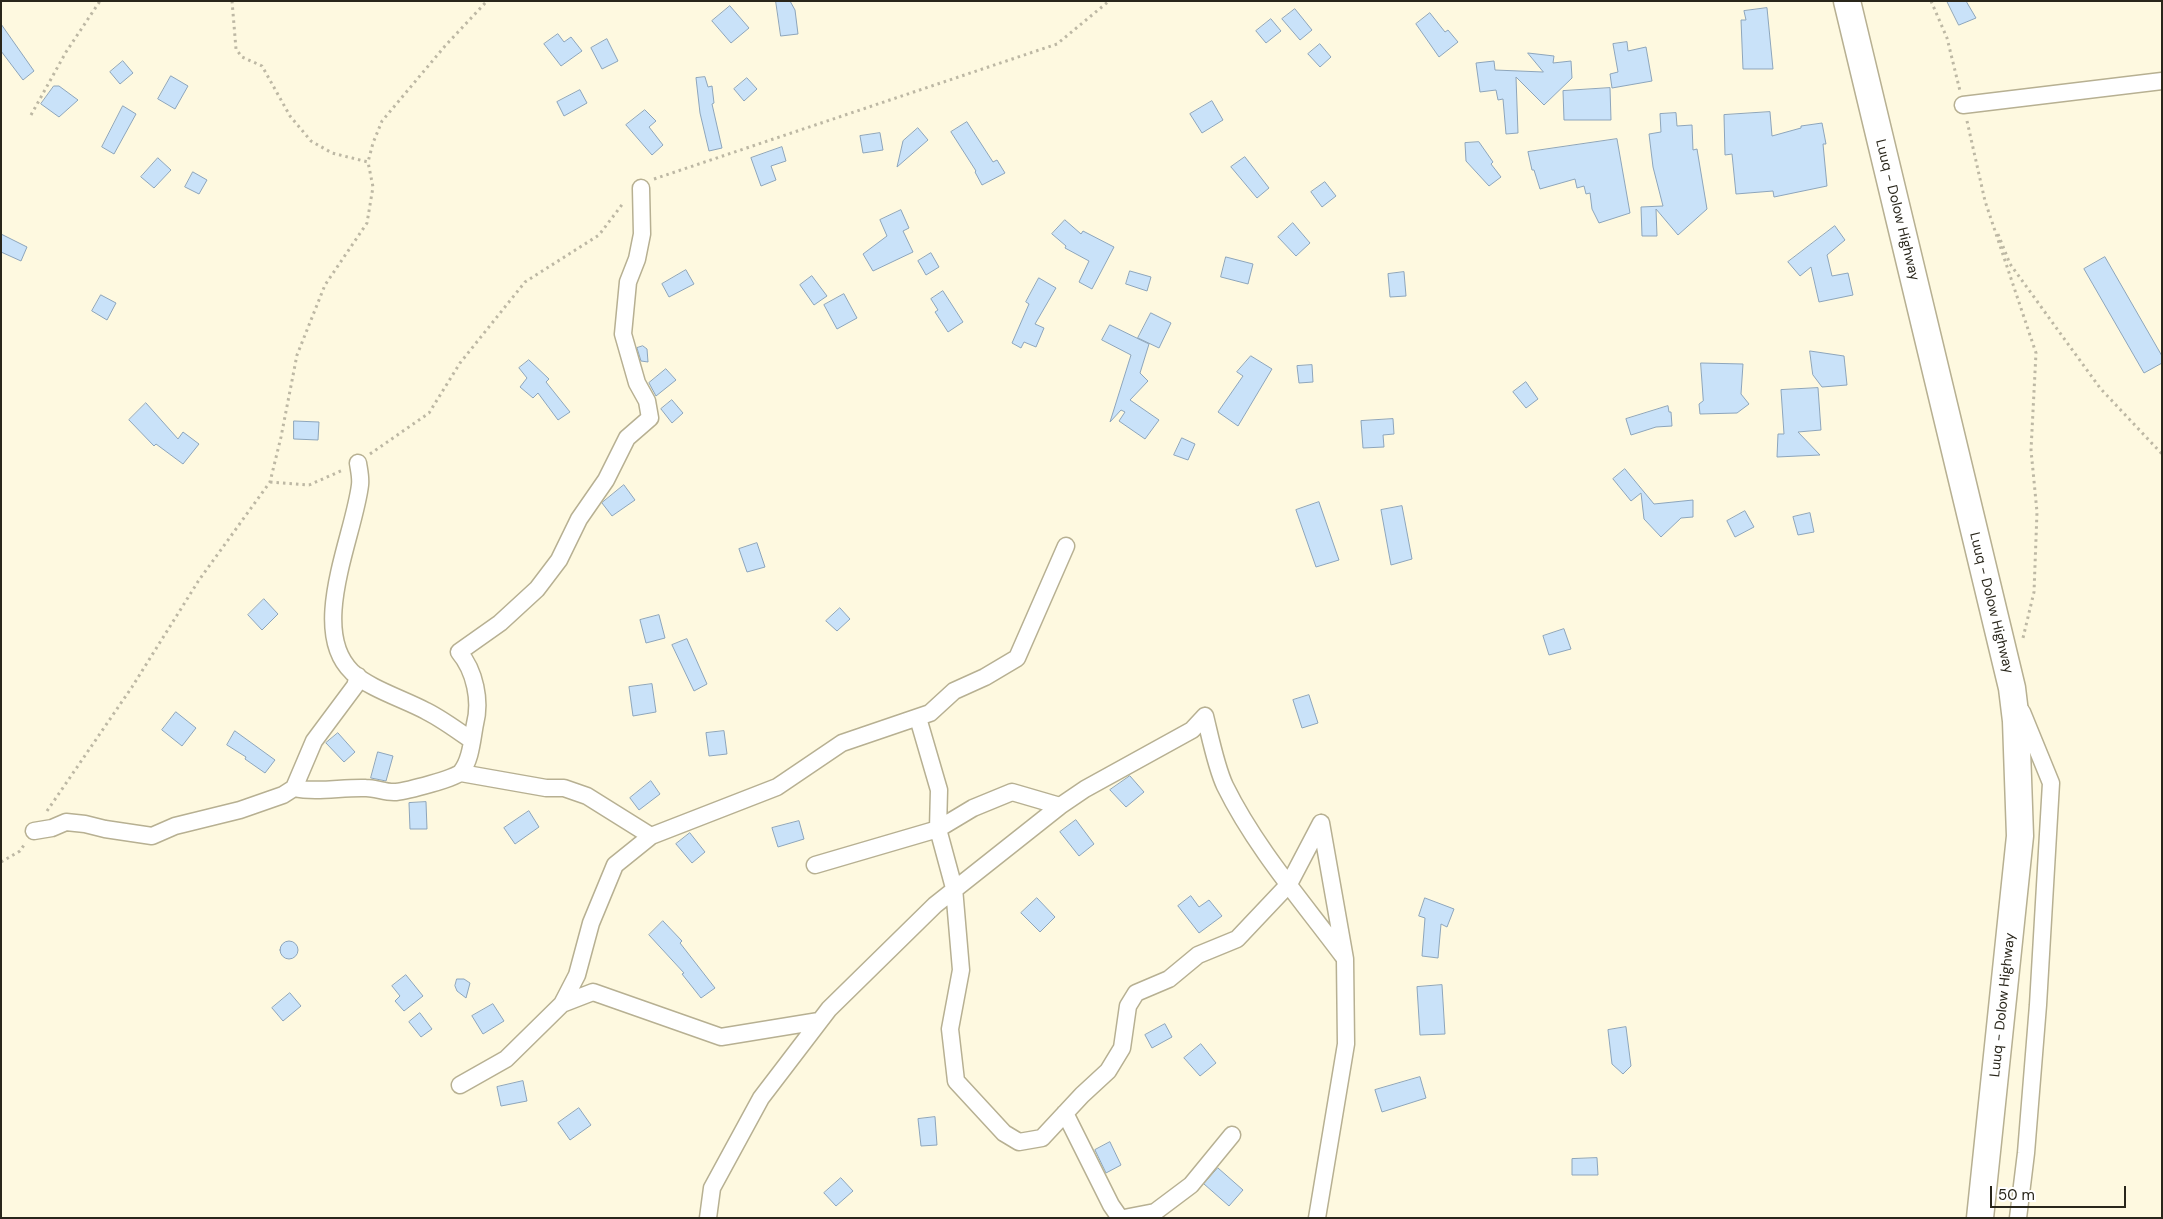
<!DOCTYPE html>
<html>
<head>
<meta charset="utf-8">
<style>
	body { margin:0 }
	#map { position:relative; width:2163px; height:1219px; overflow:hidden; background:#fef9e0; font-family:"DM Sans",sans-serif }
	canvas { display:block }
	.frame { position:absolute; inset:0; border:2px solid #29261b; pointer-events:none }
	.scale { position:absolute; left:1990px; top:1186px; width:136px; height:22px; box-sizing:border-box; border:2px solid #29261b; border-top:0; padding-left:6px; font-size:15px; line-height:18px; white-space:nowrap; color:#29261b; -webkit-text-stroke:4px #fff; paint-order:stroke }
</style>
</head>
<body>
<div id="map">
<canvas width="2163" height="1219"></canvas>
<div class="frame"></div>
<div class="scale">50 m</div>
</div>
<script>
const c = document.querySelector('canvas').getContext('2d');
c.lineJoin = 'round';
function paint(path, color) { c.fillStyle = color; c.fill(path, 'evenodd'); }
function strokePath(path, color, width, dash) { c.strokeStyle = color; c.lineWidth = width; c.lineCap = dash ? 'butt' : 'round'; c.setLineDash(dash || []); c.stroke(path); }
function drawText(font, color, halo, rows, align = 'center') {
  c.font = font + ' "DM Sans",sans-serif'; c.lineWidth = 4.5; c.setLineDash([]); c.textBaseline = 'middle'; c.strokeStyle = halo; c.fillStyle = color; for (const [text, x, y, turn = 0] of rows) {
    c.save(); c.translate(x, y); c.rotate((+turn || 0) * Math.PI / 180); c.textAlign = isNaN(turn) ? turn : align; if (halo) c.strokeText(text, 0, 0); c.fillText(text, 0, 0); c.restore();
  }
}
const building = new Path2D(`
	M776 1H790L795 10 798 34 781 36Z
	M1947 1H1966L1976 18 1959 25Z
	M730 6 749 28 731 43 712 21Z
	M1767 8 1773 69H1743L1741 20H1746L1744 11Z
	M1295 9 1312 30 1300 40 1282 19Z
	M1430 13 1445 32 1448 30 1458 42 1439 57 1416 24Z
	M1271 19 1281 31 1266 43 1256 31Z
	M1 24 34 71 23 80 1 51Z
	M558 34 564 42 571 37 582 51 561 66 544 44Z
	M607 39 618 61 602 69 591 48Z
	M1627 42 1628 51 1646 47 1652 81 1612 88 1610 74 1618 72 1613 44Z
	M1320 44 1331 57 1320 67 1308 54Z
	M1528 53 1554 56 1553 63 1571 61 1572 78 1544 105 1516 77 1518 133 1506 134 1503 99 1498 100 1496 90 1480 92 1476 63 1494 61 1495 70 1543 72Z
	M123 61 133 73 120 84 110 72Z
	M171 76 188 86 175 109 158 99Z
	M705 77 708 87 712 86 714 103 712 104 722 148 709 151 700 113 696 78Z
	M747 78 757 89 744 101 734 89Z
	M54 86H59L78 100 59 117 41 104Z
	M1610 88 1611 120H1564L1563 91Z
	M580 90 587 103 564 116 557 102Z
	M1212 101 1223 120 1202 133 1190 114Z
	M123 106 136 114 114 154 102 147Z
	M645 110 656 121 649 127 663 145 652 155 626 125Z
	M1770 112 1772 136 1801 128V126L1822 123 1826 144H1823L1827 186 1774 197 1773 191 1736 194 1732 154 1725 155 1724 115Z
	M1676 113 1677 126 1692 125 1693 150 1697 149 1707 209 1678 235 1656 209 1657 236H1642L1641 207 1663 206 1653 167 1649 134 1661 132 1660 114Z
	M967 122 993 162 997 160 1005 173 982 185 975 172 976 171 951 132Z
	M918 128 928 140 897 167 903 141Z
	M880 133 883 150 863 153 860 136Z
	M1617 139 1630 213 1599 223 1592 209 1590 193 1586 194 1584 186 1577 188 1575 179 1540 189 1534 170H1532L1528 152Z
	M1479 142 1493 162 1491 164 1501 177 1489 186 1466 161 1465 143Z
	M782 147 786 161 771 166 776 180 761 186 751 158Z
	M1245 157 1269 188 1257 198 1231 167Z
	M158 158 171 170 154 188 141 177Z
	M193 172 207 180 199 194 185 187Z
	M1325 182 1336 196 1322 207 1311 192Z
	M901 210 909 228 903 231 913 252 873 271 863 254 887 236 880 220Z
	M1065 220 1081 234 1083 231 1114 247 1092 289 1079 282 1089 261 1065 248 1066 246 1052 234Z
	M1293 223 1310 243 1296 256 1278 237Z
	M1835 226 1845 240 1827 255 1832 276 1848 273 1853 295 1819 302 1811 267 1800 276 1788 262Z
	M1 234 27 247 21 261 1 252Z
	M931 253 939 267 926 275 918 261Z
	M1226 257 1253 264 1248 284 1221 277Z
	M2105 257 2162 356V363L2144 373 2084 269Z
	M686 270 694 284 669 297 662 284Z
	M1130 271 1151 277 1147 291 1126 284Z
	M1404 272 1406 296 1390 297 1388 274Z
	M812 276 827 296 814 305 800 285Z
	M1039 278 1056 288 1035 324 1044 328 1036 347 1024 342 1021 348 1012 343 1029 304 1026 302Z
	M943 291 963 322 948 332 935 312 938 310 931 299Z
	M844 294 857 318 837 329 824 305Z
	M101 295 116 303 107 320 92 311Z
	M1151 313 1171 323 1159 348 1138 338Z
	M1110 325 1149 344 1140 373 1148 381 1130 400 1159 420 1145 439 1119 421 1125 412 1121 410 1110 422 1131 355 1102 340Z
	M643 346 647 349 648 362 641 361 637 348Z
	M1810 351 1844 356 1847 385 1822 387 1813 375Z
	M1251 356 1272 369 1238 426 1218 412 1243 376 1237 372Z
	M529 360 549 379 546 382 570 412 558 420 538 393 533 398 520 387 527 378 519 368Z
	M1701 363 1743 364 1741 394 1749 404 1737 413 1700 414 1699 404 1703 401Z
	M1312 365 1313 382 1299 383 1297 366Z
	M666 369 676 380 656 396 649 383Z
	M1526 382 1538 399 1526 408 1513 392Z
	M1818 388 1821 430 1798 432 1820 455 1777 457 1778 434H1784L1781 390Z
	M672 400 683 413 672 423 661 409Z
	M146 403 178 439 183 432 199 444 183 464 156 444 154 446 129 420Z
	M1668 406 1669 412H1671L1672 426 1656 427 1631 435 1626 419Z
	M1393 419 1394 434 1383 435 1384 447 1363 448 1361 421Z
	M294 421 319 422 318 440 294 439Z
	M1182 438 1195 444 1188 460 1174 455Z
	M1625 469 1654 504 1693 500V517L1681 518 1661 537 1644 519 1641 493 1631 501 1613 479Z
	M624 485 635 500 612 516 602 503Z
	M1319 502 1339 560 1316 567 1296 510Z
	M1402 506 1412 559 1391 565 1381 510Z
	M1745 511 1754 527 1735 537 1727 521Z
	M1810 513 1814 532 1798 535 1793 517Z
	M757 543 765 567 747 572 739 549Z
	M264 599 278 614 262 630 248 615Z
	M840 608 850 619 837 631 826 621Z
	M659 615 665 638 646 643 640 620Z
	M1564 629 1571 649 1549 655 1543 636Z
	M687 639 707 684 694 691 672 645Z
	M652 684 656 712 633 716 629 687Z
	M1309 695 1318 723 1302 728 1293 700Z
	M176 712 196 728 182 746 162 730Z
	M235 731 275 760 265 773 245 759 246 757 227 745Z
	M724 731 727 754 709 756 706 733Z
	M338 733 355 752 344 762 326 743Z
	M378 752 393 756 386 781 371 778Z
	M1130 776 1144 792 1126 807 1110 790Z
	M651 781 660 794 639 810 630 798Z
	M426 802 427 829H410L409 803Z
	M529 811 539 827 515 844 504 828Z
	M1076 820 1094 844 1079 856 1060 832Z
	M799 821 804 839 778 847 772 828Z
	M690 833 705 852 692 863 676 844Z
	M1191 896 1199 907 1209 900 1222 916 1199 933 1178 906Z
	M1037 898 1055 917 1040 932 1021 913Z
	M1425 898 1454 909 1447 927 1441 924 1438 958 1422 956 1425 918 1419 916Z
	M663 921 682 941 680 943 715 988 701 998 682 974 684 973 649 935Z
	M280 950a9 9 0 1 1 18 0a9 9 0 1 1-18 0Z
	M406 975 423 996 404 1011 395 1001 400 996 392 986Z
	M457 979H464L470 983 466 998 457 991 455 986Z
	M1442 985 1445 1034 1420 1035 1417 987Z
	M290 993 301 1006 283 1021 272 1008Z
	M493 1004 504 1021 483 1034 472 1016Z
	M420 1013 432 1029 421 1037 409 1022Z
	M1165 1024 1172 1037 1152 1048 1145 1035Z
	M1626 1027 1631 1066 1623 1074 1612 1064 1608 1030Z
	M1201 1044 1216 1063 1200 1076 1184 1058Z
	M1420 1077 1426 1098 1382 1112 1375 1090Z
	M523 1081 527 1101 501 1106 497 1087Z
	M579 1108 591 1125 570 1140 558 1123Z
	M935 1117 937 1145 921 1146 918 1119Z
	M1110 1142 1121 1165 1106 1173 1095 1150Z
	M1597 1158 1598 1175H1572V1159Z
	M1218 1168 1243 1190 1229 1206 1204 1184Z
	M841 1178 853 1191 836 1206 824 1193Z`);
paint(building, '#c9e2f9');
strokePath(building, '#8da5bb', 1);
const street = new Path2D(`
	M1963 105 2162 81
	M358 463C359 470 361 478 360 485 354 536 308 630 352 672 368 688 406 700 426 711 442 719 457 730 471 740
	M1205 716C1210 736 1216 767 1225 786 1255 847 1302 901 1343 956
	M461 773 546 788H564L587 796 651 836
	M294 788C317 793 342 787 366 788 376 788 386 793 396 792 406 791 457 778 461 772 471 760 472 739 475 724 481 701 475 671 459 652L500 623 537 589 559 560 579 519 606 480 627 438 650 418 647 401 637 383 623 334 628 282 637 259 642 234 641 188
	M1060 806 1012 792 973 808 938 829 954 888 961 970 950 1029 956 1081 1004 1133 1019 1142 1042 1138 1082 1095 1108 1071 1122 1048 1128 1006 1136 993 1169 979 1198 955 1237 939 1289 884 1321 823
	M34 831 52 828 66 822 85 824 105 829 152 836 175 826 240 810 283 795 294 788 314 741 355 686 358 676
	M815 865 938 829 939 790 918 718
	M562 1004 593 992 721 1037 819 1021
	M460 1085 506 1059 562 1004 577 975 591 923 615 865 651 836 777 787 842 743 930 713 954 691 985 677 1017 658 1066 546
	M1065 1113 1111 1205 1120 1218
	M708 1218 712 1188 761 1098 829 1009 935 905 1060 806 1085 789 1192 730 1205 716
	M1124 1218 1155 1212 1191 1185 1232 1135
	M1317 1218 1346 1044 1345 959 1321 823
	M2018 1218 2026 1153 2038 1005 2051 783 2022 712`);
const primary = new Path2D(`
	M1847 1 2012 688 2016 721 2020 836 1980 1218`);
strokePath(street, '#b7b092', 19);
strokePath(primary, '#b7b092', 29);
strokePath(new Path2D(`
	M232 1 236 49 242 57 262 66 290 116 311 141 332 153 368 162 373 143 382 121 445 46 487 1
	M1931 1 1947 38 1960 91
	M31 115 66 52 100 1
	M1967 121 1985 201 2036 353 2031 450 2037 512 2034 592 2023 638
	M654 179 1057 44 1109 1
	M1998 234 2010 264 2100 388 2162 454
	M370 454 429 413 460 363 525 282 599 235 624 202
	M270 482 309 485 343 470
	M47 811 132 687 199 580 270 482 281 437 297 355 325 285 367 223 373 187 368 162
	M1 862 20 851 24 845`), '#bdb8a4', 3, [2.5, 4]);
strokePath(street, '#fff', 16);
strokePath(primary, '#fff', 26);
drawText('14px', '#29261b', '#fff', [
	["Luuq - Dolow Highway",1897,210,76],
	["Luuq - Dolow Highway",1991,603,76],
	["Luuq - Dolow Highway",2003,1005,-84]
]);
</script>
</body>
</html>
